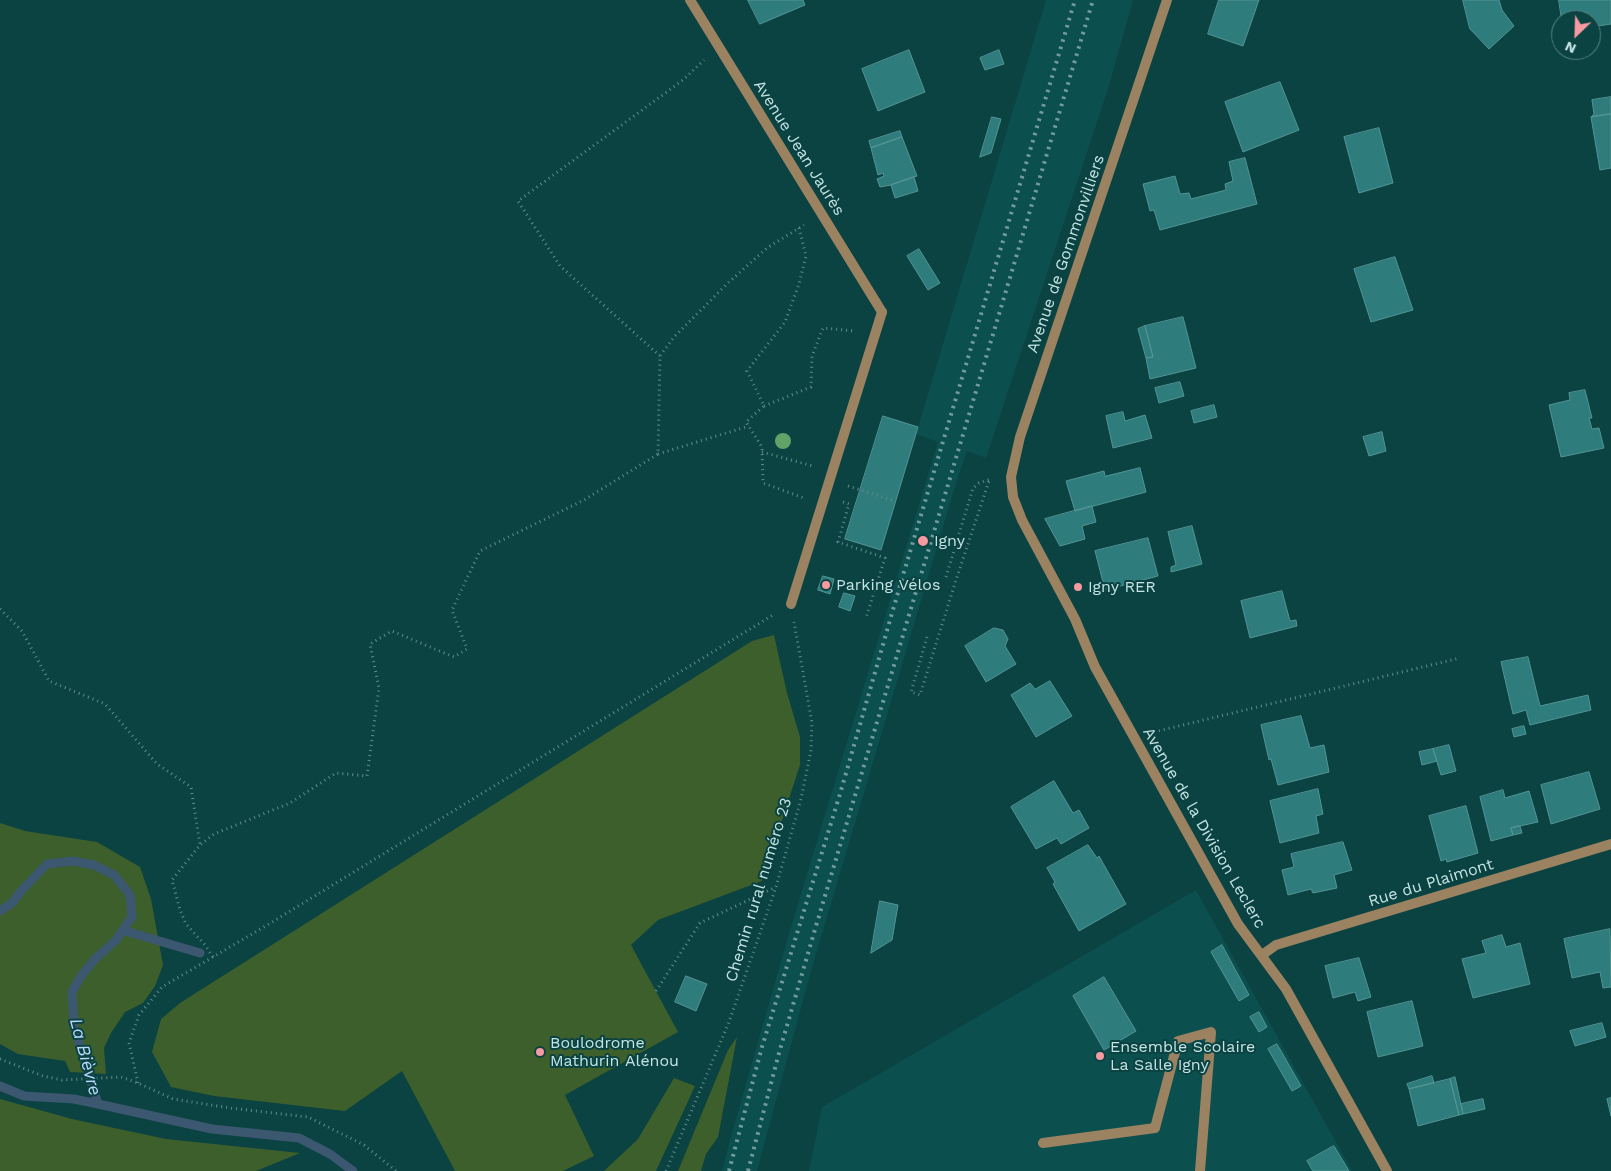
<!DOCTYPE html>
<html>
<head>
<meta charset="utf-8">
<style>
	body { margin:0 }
	#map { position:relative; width:1611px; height:1171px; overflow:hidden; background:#0b4242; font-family:"Work Sans",sans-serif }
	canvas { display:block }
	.north { position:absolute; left:1551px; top:10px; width:50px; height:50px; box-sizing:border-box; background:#0b4242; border:1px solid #558383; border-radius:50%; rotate:204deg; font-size:14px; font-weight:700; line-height:20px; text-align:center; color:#c4e4e4 }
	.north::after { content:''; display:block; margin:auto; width:18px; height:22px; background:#f49aa0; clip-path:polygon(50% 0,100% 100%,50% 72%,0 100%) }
</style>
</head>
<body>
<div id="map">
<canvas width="1611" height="1171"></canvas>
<div class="north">N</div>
</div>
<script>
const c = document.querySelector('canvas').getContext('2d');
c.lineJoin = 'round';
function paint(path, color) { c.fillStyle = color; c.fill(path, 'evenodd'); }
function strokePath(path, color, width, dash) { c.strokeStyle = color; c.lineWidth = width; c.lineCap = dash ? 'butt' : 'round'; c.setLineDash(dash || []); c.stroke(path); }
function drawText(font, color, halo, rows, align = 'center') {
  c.font = font + ' "Work Sans",sans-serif'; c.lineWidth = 4; c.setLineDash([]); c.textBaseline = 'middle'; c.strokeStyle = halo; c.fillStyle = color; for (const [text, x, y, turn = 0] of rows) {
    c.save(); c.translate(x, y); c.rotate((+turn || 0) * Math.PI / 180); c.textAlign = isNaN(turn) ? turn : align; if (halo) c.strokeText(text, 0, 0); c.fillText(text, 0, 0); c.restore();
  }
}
paint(new Path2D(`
	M1046 0H1133L1109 86 986 458 967 451 956 483 811 971 757 1171H722L730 1140 790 930 938 442 916 434Z
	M1196 890 1352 1171H809L822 1107Z`), '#0c4f4f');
paint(new Path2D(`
	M774 635 787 693 800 737V765L762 881 658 920 631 945 678 1032 565 1095 594 1156 563 1171H455L402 1071 345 1111 214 1096 171 1087 152 1052 161 1019 180 1003 752 641Z
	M0 823 25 831 97 842 140 867 151 899 163 965 155 986 143 1003 125 1012 111 1033 104 1048 106 1074 70 1072 65 1061 18 1054 0 1044Z
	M737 1037 718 1137 706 1154 701 1171H678L728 1050Z
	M674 1078 695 1086 656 1171H604L638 1139Z
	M0 1099 72 1119 166 1139 300 1153 256 1171H0Z`), '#3d5f2b');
strokePath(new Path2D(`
	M0 911 12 903 22 890 47 864 73 861 94 865 114 875 130 895 132 917 116 940 95 959 81 976 72 992 74 1027 98 1104 212 1129 299 1138 330 1154 353 1171
	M122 930 200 953
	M0 1086 24 1096 74 1099 98 1104`), '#3c5870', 9);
const building = new Path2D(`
	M748 0H803L805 5 760 24Z
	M1219 0H1259L1243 46 1208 34Z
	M1463 0H1499L1502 10 1514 26 1489 49 1470 29Z
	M1559 0H1611V24L1591 27V20H1562Z
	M909 50 925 92 878 111 862 69Z
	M999 50 1004 64 985 70 980 58Z
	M1280 82 1299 130 1243 152 1225 102Z
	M1611 97V114L1591 117 1594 114 1592 100Z
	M1611 114V168L1600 170 1591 117Z
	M992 117 1001 119 991 153 980 157Z
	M1379 128 1393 183 1359 193 1344 137Z
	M900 131 902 137 871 148 869 141Z
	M902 137 917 176 891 185 880 187 877 179 884 176 883 173 878 175 871 148Z
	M1245 158 1257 204 1160 230 1154 210 1150 211 1143 184 1175 176 1180 194 1189 193 1191 199 1226 190 1225 184 1233 181 1229 162Z
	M914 177 918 191 895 198 891 185Z
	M919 249 940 283 928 290 907 256Z
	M1395 257 1413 310 1371 322 1354 269Z
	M1183 317 1196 368 1150 379 1146 358 1153 357 1145 326Z
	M1145 326 1153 357 1146 358 1138 329Z
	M1180 382 1184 396 1159 403 1155 388Z
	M1585 390 1592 418H1589L1592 429 1599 428 1604 448 1561 457 1549 405 1570 400 1569 393Z
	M1214 405 1217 417 1194 423 1191 411Z
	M1123 412 1125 421 1145 415 1152 438 1113 448 1106 416Z
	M883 416 918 427 881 550 845 539Z
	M1382 432 1386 451 1369 456 1363 437Z
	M1140 468 1146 492 1075 511 1066 481 1104 471 1105 476Z
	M1092 506 1096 522 1082 526 1085 539 1060 546 1045 519Z
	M1192 526 1202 564 1171 572V567L1176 565 1168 532Z
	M1148 538 1158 576 1105 590 1095 551Z
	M823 576 834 579 830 594 818 590Z
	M1282 591 1290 621 1296 620 1297 626 1250 638 1241 601Z
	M844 593 855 596 850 611 839 607Z
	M994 628 1003 630 1008 639 1005 646 1016 664 986 682 965 646Z
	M1528 657 1540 706 1588 695 1591 710 1530 725 1526 710 1513 714 1501 662Z
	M1050 681 1072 716 1036 737 1011 695 1030 683 1035 689Z
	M1301 716 1310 748 1324 745 1329 772 1278 785 1271 759 1269 760 1261 725Z
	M1524 726 1526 734 1514 737 1512 729Z
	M1449 745 1456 771 1441 775 1433 749Z
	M1433 749 1437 761 1422 765 1419 752Z
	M1589 772 1600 809 1551 824 1541 785Z
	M1054 781 1073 813 1079 810 1089 828 1061 844 1057 838 1036 849 1011 807Z
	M1318 789 1323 814 1316 816 1319 833 1280 843 1270 801Z
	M1503 790 1505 798 1529 791 1538 822 1511 828 1513 835 1491 841 1480 797Z
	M1466 806 1478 853 1447 862 1446 859 1441 861 1429 816Z
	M1520 826 1522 833 1513 835 1511 828Z
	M1343 842 1352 870 1334 875 1337 888 1313 893 1311 889 1288 895 1282 870 1294 867 1291 854Z
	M1088 845 1097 858 1099 856 1126 904 1079 931 1053 884 1055 882 1047 868Z
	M880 901 898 905 892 940 871 953Z
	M1610 929 1611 987 1603 988 1600 972 1572 978 1564 939Z
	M1502 935 1506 947 1520 943 1530 984 1473 998 1462 959 1486 953 1482 941Z
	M1222 945 1249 995 1239 1001 1211 952Z
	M1359 958 1371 997 1358 1001 1355 992 1333 998 1325 966Z
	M686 976 707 984 696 1011 675 1002Z
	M1104 977 1136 1031 1104 1050 1073 996Z
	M1412 1001 1423 1046 1378 1057 1367 1012Z
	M1259 1012 1267 1027 1259 1032 1250 1017Z
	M1602 1023 1606 1037 1575 1046 1570 1031Z
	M1277 1044 1301 1086 1292 1091 1268 1049Z
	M1432 1076 1434 1083 1409 1089 1407 1084Z
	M1455 1077 1463 1114 1459 1115 1450 1079Z
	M1450 1079 1459 1115 1418 1126 1409 1089Z
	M1611 1098V1116L1607 1099Z
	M1483 1099 1485 1109 1463 1114 1461 1104Z
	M1334 1146 1349 1171H1313L1307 1161Z`);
paint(building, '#2f7c7d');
strokePath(building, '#539494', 1);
strokePath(new Path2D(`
	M799 228 806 256 799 284 785 322 747 371 764 406 746 422 762 447 763 483 804 498
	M660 356 560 266 518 201 683 80 704 60
	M764 406 811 387 812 356 823 328 855 331
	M762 452 813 466
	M658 454 749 426
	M848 486 895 501
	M843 502 849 504 838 542 885 558 866 618
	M946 577 973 488 979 483 991 479
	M0 609 22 631 49 681 105 704 157 764 191 787 200 845
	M927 637 911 692 920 695 956 580 989 481
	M1154 732 1460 658
	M213 957 205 945 186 924 180 910 172 880 200 845 214 834 290 803 336 773 367 776 379 688 370 644 392 631 454 657 467 649 452 610 480 551 584 500 658 454 660 356 674 337 728 283 767 248 804 225
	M656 991 700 923 776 887
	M0 1059 43 1076 62 1080 121 1077 138 1083 173 1099 230 1108 308 1117 364 1145 396 1171
	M138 1083 129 1043 139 1015 162 987 269 924 773 615
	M666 1171 729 1022 776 887 801 799 811 750 812 723 794 622`), '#608c8c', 3, [1, 4]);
strokePath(new Path2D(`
	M791 604 882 312
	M1043 1143 1155 1128 1178 1041 1211 1032 1200 1171`), '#9b8361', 10);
strokePath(new Path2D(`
	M690 0 882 312
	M1167 0 1020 437 1011 477 1013 497 1022 520 1075 619 1095 667 1238 924 1286 989 1387 1171
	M1262 955 1276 945 1611 844`), '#9b8361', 10);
strokePath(new Path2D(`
	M729 1171 762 1047 840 794 901 582 1075 0
	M748 1171 779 1053 816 926 1093 0`), '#729c9c', 4, [2.5, 5]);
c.fillStyle = '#62a167';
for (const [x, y] of [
	[783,441]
]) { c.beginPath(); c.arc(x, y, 8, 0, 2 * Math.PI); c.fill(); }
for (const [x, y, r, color] of [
	[923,541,6,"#f49aa0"],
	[826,585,5,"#f49aa0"],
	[1078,587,5,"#f49aa0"],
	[540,1052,5,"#f49aa0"],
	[1100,1056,5,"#f49aa0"]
]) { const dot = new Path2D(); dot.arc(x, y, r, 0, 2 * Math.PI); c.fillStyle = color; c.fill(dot); strokePath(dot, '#0b4242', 2); }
drawText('16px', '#c4e4e4', '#0b4242', [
	["Avenue Jean Jaurès",799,148,58],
	["Avenue de Gommonvilliers",1066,254,-71],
	["Avenue de la Division Leclerc",1204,828,60],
	["Rue du Plaimont",1431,883,-17],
	["Chemin rural numéro 23",759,890,-73]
]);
drawText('16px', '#c4e4e4', '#0b4242', [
	["Igny",934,541],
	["Parking Vélos",836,585],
	["Igny RER",1088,587],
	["Boulodrome",550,1043],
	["Mathurin Alénou",550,1061],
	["Ensemble Scolaire",1110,1047],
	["La Salle Igny",1110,1065]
], 'left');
drawText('italic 18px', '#bad7fe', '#0b4242', [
	["La Bièvre",85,1057,75]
]);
</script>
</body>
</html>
